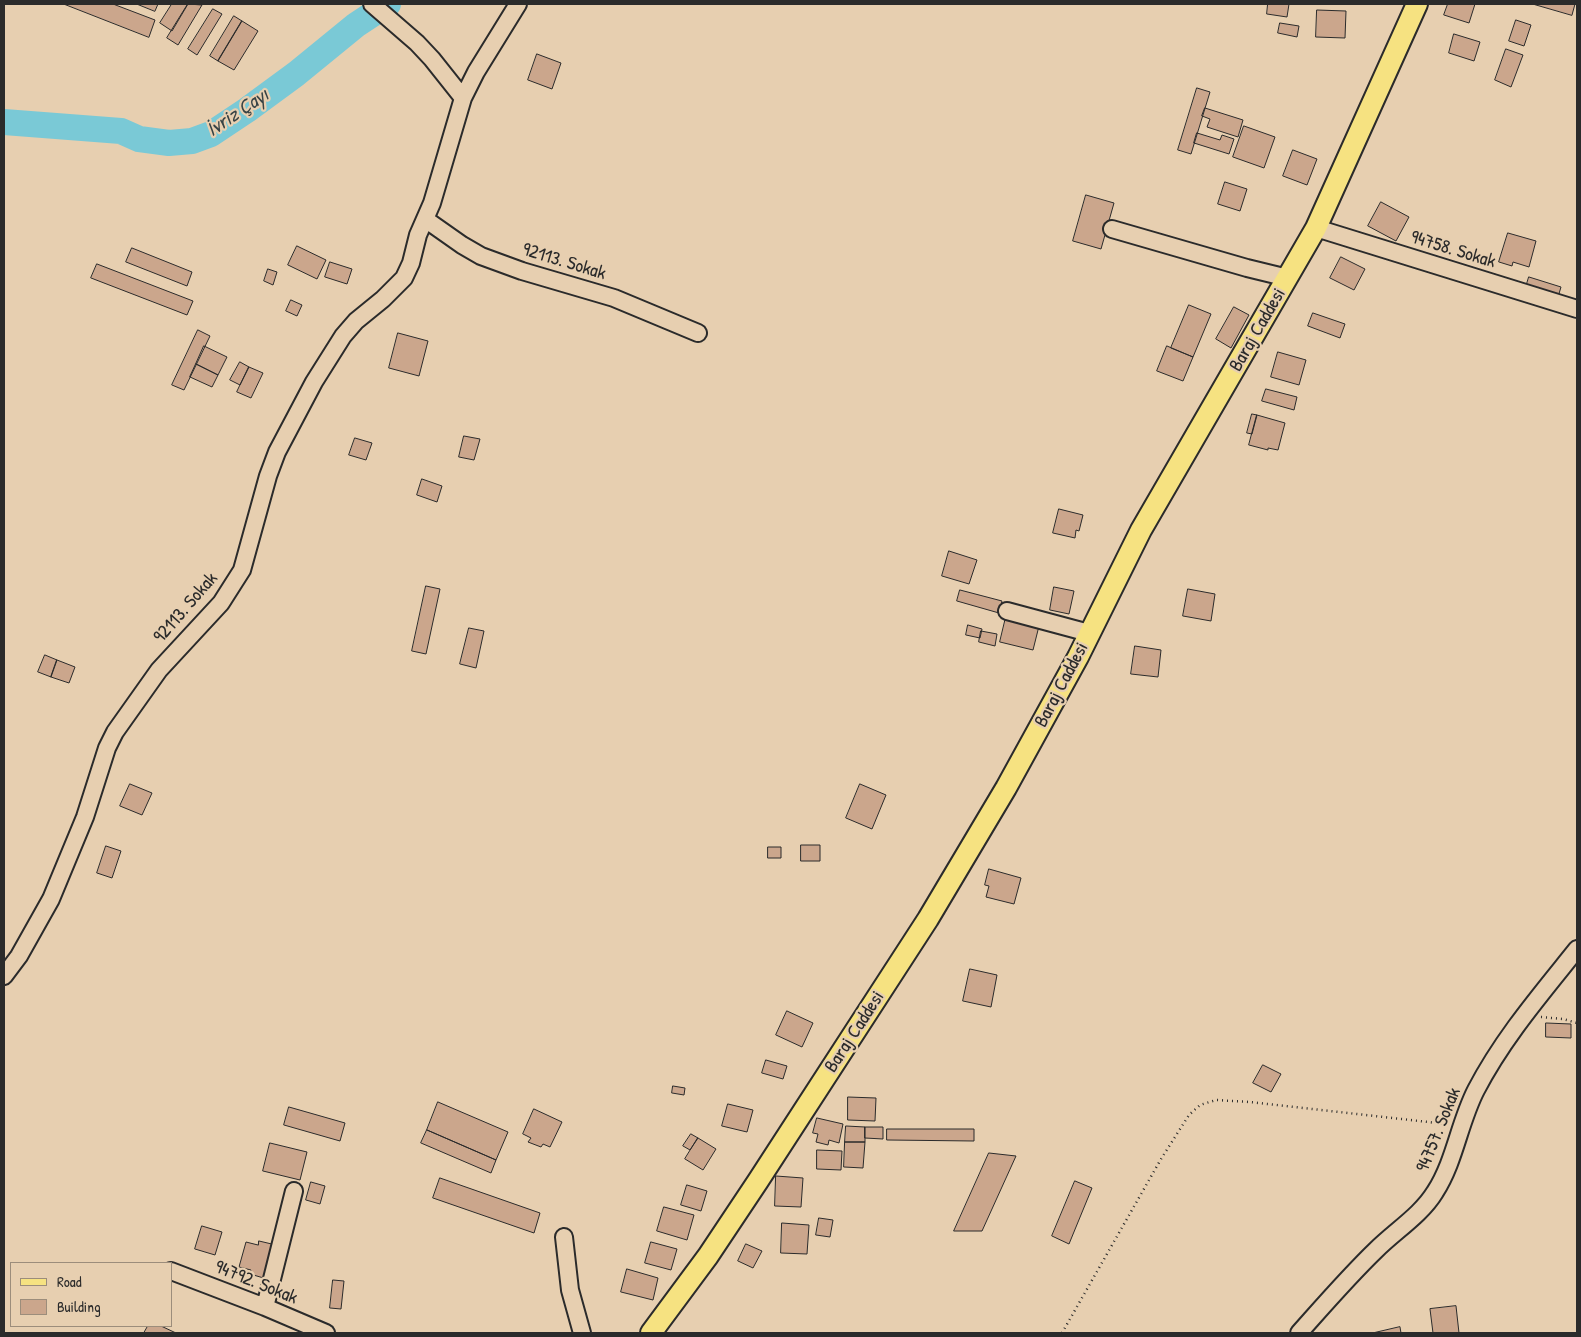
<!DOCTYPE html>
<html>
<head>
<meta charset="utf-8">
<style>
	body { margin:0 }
	#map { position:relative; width:1581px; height:1337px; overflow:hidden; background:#e7cfb0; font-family:"Patrick Hand",sans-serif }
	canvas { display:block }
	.frame { position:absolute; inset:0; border:5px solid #2b2b2b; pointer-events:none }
	.legend { position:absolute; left:10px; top:1262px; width:162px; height:65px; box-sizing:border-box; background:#e7cfb0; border:1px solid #9c8d7b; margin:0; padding:6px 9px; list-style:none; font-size:15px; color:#2b2b2b }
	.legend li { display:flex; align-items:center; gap:10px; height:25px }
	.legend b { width:25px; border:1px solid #9c8d7b }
</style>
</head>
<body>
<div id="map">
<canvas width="1581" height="1337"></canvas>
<div class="frame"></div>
<ul class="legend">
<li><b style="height:6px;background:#f6e281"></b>Road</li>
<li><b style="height:14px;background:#cba68c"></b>Building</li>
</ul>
</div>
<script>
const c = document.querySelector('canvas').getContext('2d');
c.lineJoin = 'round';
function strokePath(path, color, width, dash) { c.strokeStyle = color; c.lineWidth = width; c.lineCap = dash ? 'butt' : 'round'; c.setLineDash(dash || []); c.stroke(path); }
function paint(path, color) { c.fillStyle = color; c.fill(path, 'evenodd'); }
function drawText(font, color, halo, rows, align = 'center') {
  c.font = font + ' "Patrick Hand",sans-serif'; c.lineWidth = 4.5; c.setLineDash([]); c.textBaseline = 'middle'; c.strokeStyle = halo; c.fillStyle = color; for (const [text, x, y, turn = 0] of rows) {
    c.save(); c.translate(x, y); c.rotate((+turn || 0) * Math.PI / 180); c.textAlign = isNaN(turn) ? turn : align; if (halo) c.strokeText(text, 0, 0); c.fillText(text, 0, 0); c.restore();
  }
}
strokePath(new Path2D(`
	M4 122 121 131 139 139 169 143 192 141 211 134 247 110 296 74 356 25 388 4`), '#7ac9d6', 26);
const building = new Path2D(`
	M64 4H113L155 20 149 37Z
	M137 4H158L155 11Z
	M172 4H188L172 31 160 23Z
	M188 4 202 5 178 45 167 38Z
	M1268 4H1289L1287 17 1267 14Z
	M1448 4H1475L1469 23 1444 15Z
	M1533 4H1575L1572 15Z
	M213 9 222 14 197 55 188 49Z
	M1317 10 1346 11 1345 38 1316 37Z
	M234 16 242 21 218 61 210 56Z
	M1516 20 1531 25 1524 46 1509 41Z
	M242 21 258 31 234 70 218 61Z
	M1280 23 1299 26 1297 37 1278 33Z
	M1454 34 1480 42 1474 61 1449 53Z
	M1506 49 1523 55 1511 87 1495 80Z
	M537 54 561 63 552 89 528 80Z
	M1197 88 1210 92 1191 154 1178 150Z
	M1205 108 1243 120 1238 137 1207 127 1210 119 1202 116Z
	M1244 126 1275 137 1264 168 1233 157Z
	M1197 133 1220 140 1222 135 1234 139 1229 154 1194 143Z
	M1293 150 1317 159 1307 185 1283 176Z
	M1225 182 1247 189 1240 211 1218 204Z
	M1086 195 1114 203 1101 249 1073 241Z
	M1381 202 1409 217 1396 241 1368 226Z
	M1508 233 1536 241 1529 267 1513 262 1512 266 1499 262Z
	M297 246 326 260 317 279 288 265Z
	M132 248 192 272 187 286 126 262Z
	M1341 257 1365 269 1354 290 1330 278Z
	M330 262 352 269 347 284 325 277Z
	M97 264 193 301 187 315 91 278Z
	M268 269 277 272 273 285 264 281Z
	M1529 277 1561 287 1558 297 1526 287Z
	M291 300 302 305 297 316 286 311Z
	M1189 305 1211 314 1193 357 1171 348Z
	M1234 307 1249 315 1231 348 1216 339Z
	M1313 313 1345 324 1340 338 1308 326Z
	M198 330 210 336 184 390 172 385Z
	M398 333 428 341 419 376 389 368Z
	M204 346 227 357 218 375 196 364Z
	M1167 346 1193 357 1183 381 1157 371Z
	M1278 352 1306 360 1299 385 1271 377Z
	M240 362 249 367 240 385 230 380Z
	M196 364 218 375 212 387 190 377Z
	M249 367 263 373 251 398 237 392Z
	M1266 389 1297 397 1294 410 1262 401Z
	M1252 414 1257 415 1252 434 1247 433Z
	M1257 415 1285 423 1278 450 1268 448V450L1249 445Z
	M464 436 480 439 474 460 459 457Z
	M355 438 372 443 366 460 349 455Z
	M422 479 442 486 437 502 417 495Z
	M1059 509 1083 515 1079 531 1076 530 1075 538 1053 533Z
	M949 551 977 560 969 584 942 576Z
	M426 586 440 589 426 654 412 651Z
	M1054 587 1074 591 1069 614 1050 610Z
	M1188 589 1215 594 1211 621 1183 616Z
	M960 590 1002 601 999 613 957 601Z
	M1006 617 1039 626 1033 650 1000 642Z
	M968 625 982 629 980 638 966 635Z
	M469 628 484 631 476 668 460 664Z
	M981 631 997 634 995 646 979 642Z
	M1135 646 1161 650 1158 677 1131 674Z
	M45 655 57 660 51 677 38 672Z
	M57 660 75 667 69 683 51 677Z
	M130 784 152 793 142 815 120 806Z
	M860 784 886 795 872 829 846 818Z
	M801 845H820V861H801Z
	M106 846 121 851 112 878 97 873Z
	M768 847H781V858H768Z
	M989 869 1021 878 1014 904 986 897 989 886 985 885Z
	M970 969 997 975 991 1007 963 1001Z
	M787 1011 813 1023 802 1047 776 1035Z
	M1546 1023 1571 1024V1038L1546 1037Z
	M766 1060 787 1066 783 1079 762 1073Z
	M1263 1065 1281 1074 1271 1092 1253 1083Z
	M673 1086 685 1088 684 1095 672 1093Z
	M848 1097 876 1098 875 1121 848 1120Z
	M438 1102 508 1132 496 1160 427 1130Z
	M728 1104 753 1110 747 1132 722 1126Z
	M289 1107 345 1123 340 1141 284 1125Z
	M534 1109 562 1122 550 1147 543 1144 541 1147 528 1142 531 1138 523 1134Z
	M817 1118 843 1124 839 1143 829 1140 828 1145 816 1142 818 1134 813 1133Z
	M846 1126 865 1127V1142H845Z
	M865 1127H883V1139L865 1138Z
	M887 1129H974V1141L887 1140Z
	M427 1130 496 1160 491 1173 421 1143Z
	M691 1134 698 1138 690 1150 683 1146Z
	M698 1138 716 1149 703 1170 685 1159Z
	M845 1142H865L863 1168 844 1167Z
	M270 1143 307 1152 300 1180 263 1171Z
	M817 1150 842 1151 841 1170 817 1169Z
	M989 1153 1016 1156 982 1231H954Z
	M776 1176 803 1178 801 1207 775 1206Z
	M440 1178 540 1213 534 1233 433 1198Z
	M1075 1181 1092 1188 1069 1244 1052 1236Z
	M311 1182 325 1186 320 1204 306 1200Z
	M687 1185 707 1191 701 1211 681 1205Z
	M664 1207 694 1215 687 1240 657 1231Z
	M819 1218 833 1220 830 1237 816 1235Z
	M782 1223 809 1225 807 1254 781 1253Z
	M202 1226 222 1232 215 1255 195 1249Z
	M259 1241 276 1245 267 1279 250 1274 251 1270 239 1267 246 1242 258 1245Z
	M651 1242 677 1249 671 1270 645 1263Z
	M746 1244 762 1251 753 1268 738 1261Z
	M627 1269 658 1278 653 1300 621 1292Z
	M333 1280 344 1281 341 1309 330 1308Z
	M1456 1306 1459 1333H1433L1430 1309Z
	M148 1326H161L176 1333H144Z
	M1400 1327 1401 1333H1373Z`);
paint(building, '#cba68c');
strokePath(building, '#2b2b2b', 1);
const minor = new Path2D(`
	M372 4 417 43 432 59 463 98
	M425 219 462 245 481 256 522 271 614 298 698 333
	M1316 228 1577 309
	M1112 229 1247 268 1288 278
	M1007 611 1089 633
	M4 976 19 956 51 899 85 817 107 748 115 732 159 670 221 603 242 570 268 476 277 452 314 382 343 336 356 321 383 299 404 278 411 263 418 235 432 203 463 98 476 72 518 4
	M564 1237 570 1290 582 1333
	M171 1271 265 1307 326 1333
	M265 1307 294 1191
	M1299 1333C1324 1305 1349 1276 1376 1250 1395 1231 1421 1215 1435 1192 1455 1161 1459 1123 1476 1090 1503 1038 1541 994 1577 949`);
const major = new Path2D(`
	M651 1333 708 1256 758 1181 928 919 1006 788 1078 657 1141 530 1316 228 1417 4`);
strokePath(minor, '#2b2b2b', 20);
strokePath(major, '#2b2b2b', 24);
strokePath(new Path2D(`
	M1541 1017 1563 1019 1577 1023
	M1062 1333 1161 1159 1189 1115 1200 1105 1216 1100 1250 1102 1446 1124`), '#2b2b2b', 2.5, [1, 4]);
strokePath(minor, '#e7cfb0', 16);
strokePath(major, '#f6e281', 20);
drawText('19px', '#2b2b2b', '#e7cfb0', [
	["94758. Sokak",1453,250,17],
	["92113. Sokak",564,262,17],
	["Baraj Caddesi",1258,330,-60],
	["92113. Sokak",186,608,-49],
	["Baraj Caddesi",1062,685,-62],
	["Baraj Caddesi",855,1032,-57],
	["94757. Sokak",1439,1130,-68],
	["94792. Sokak",256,1283,22]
]);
drawText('italic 20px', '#374345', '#e7cfb0', [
	["İvriz Çayı",238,113,-34]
]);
</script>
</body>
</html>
